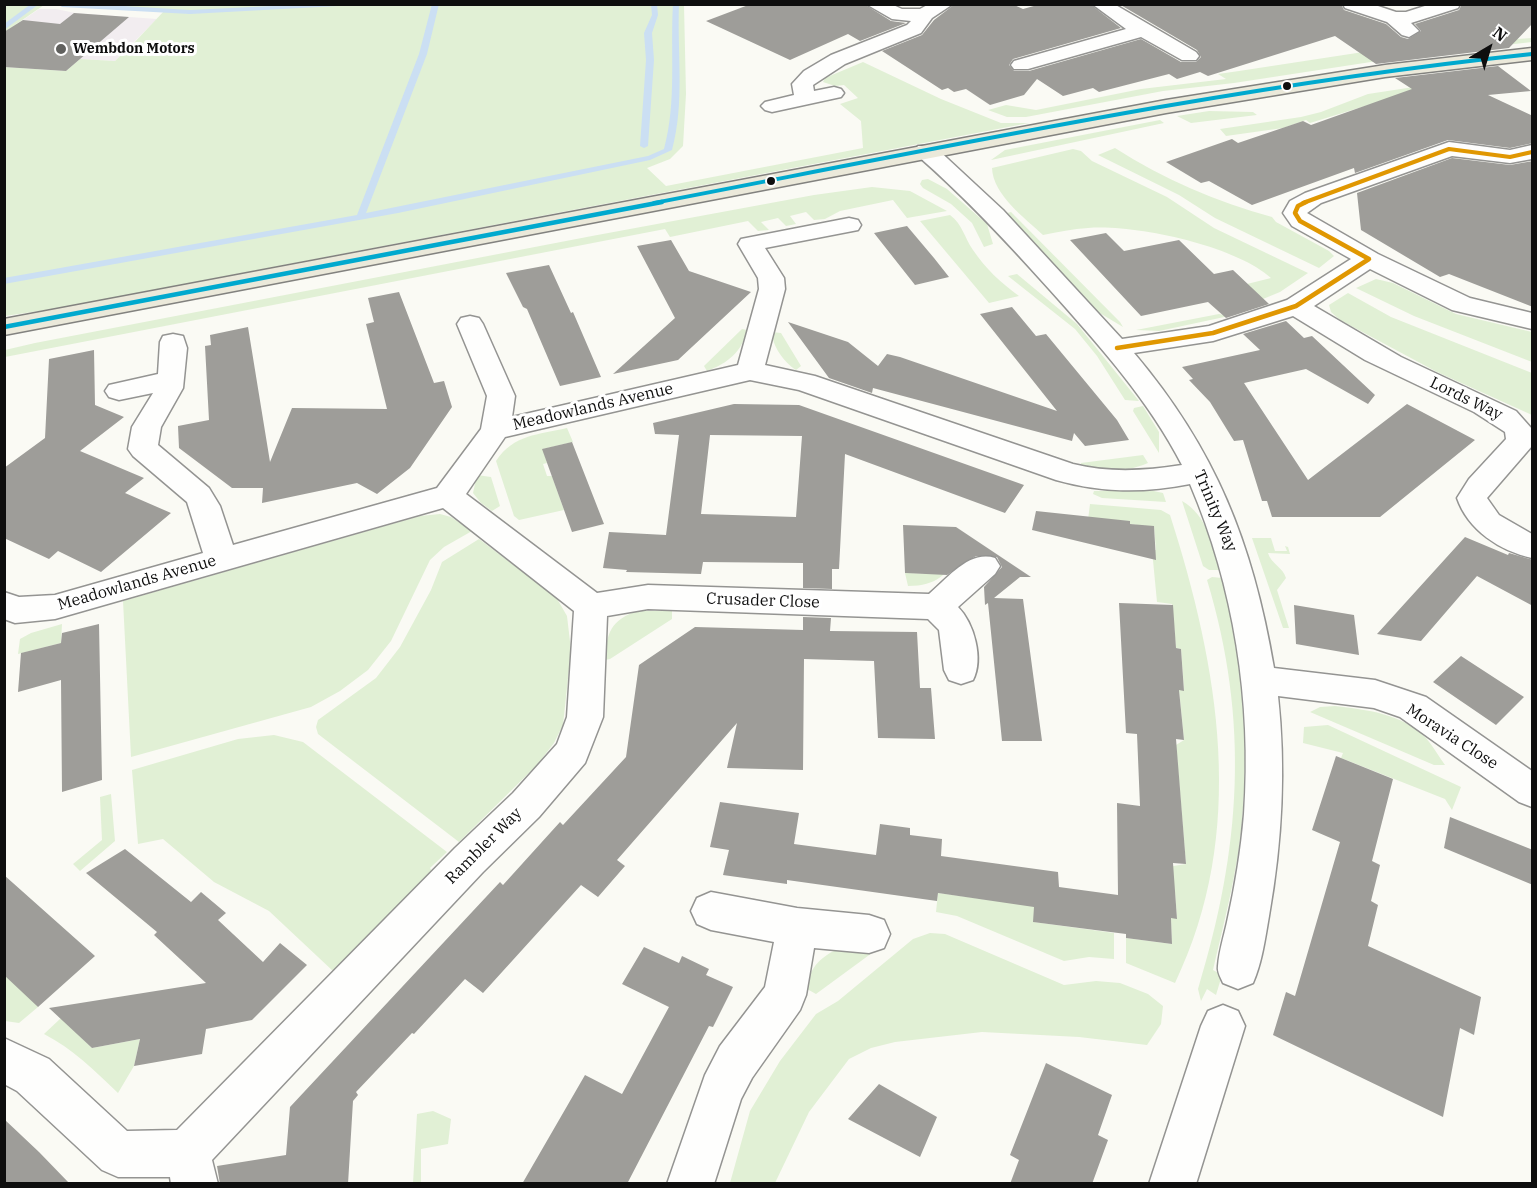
<!DOCTYPE html>
<html>
<head>
<meta charset="utf-8">
<style>
	body { margin:0 }
	#map { position:relative; width:1537px; height:1188px; overflow:hidden; background:#fafaf4; font-family:"IBM Plex Serif",serif }
	canvas { display:block }
	.frame { position:absolute; inset:0; border:6px solid #0e0e0e; pointer-events:none }
	.north { position:absolute; left:1459px; top:18px; width:60px; height:60px; -webkit-text-stroke:4px #fff; paint-order:stroke; rotate:38deg; font-size:16px; font-weight:700; line-height:24px; text-align:center; color:#0e0e0e }
	.north::after { content:''; display:block; margin:auto; width:21px; height:27px; background:#0e0e0e; clip-path:polygon(50% 0,100% 100%,50% 72%,0 100%) }
</style>
</head>
<body>
<div id="map">
<canvas width="1537" height="1188"></canvas>
<div class="frame"></div>
<div class="north">N</div>
</div>
<script>
const c = document.querySelector('canvas').getContext('2d');
c.lineJoin = 'round';
function paint(path, color) { c.fillStyle = color; c.fill(path, 'evenodd'); }
function strokePath(path, color, width, dash) { c.strokeStyle = color; c.lineWidth = width; c.lineCap = dash ? 'butt' : 'round'; c.setLineDash(dash || []); c.stroke(path); }
function drawText(font, color, halo, rows, align = 'center') {
  c.font = font + ' "IBM Plex Serif",serif'; c.lineWidth = 6; c.setLineDash([]); c.textBaseline = 'middle'; c.strokeStyle = halo; c.fillStyle = color; for (const [text, x, y, turn = 0] of rows) {
    c.save(); c.translate(x, y); c.rotate((+turn || 0) * Math.PI / 180); c.textAlign = isNaN(turn) ? turn : align; if (halo) c.strokeText(text, 0, 0); c.fillText(text, 0, 0); c.restore();
  }
}
paint(new Path2D(`
	M39 9H56L75 13 157 19 132 44 147 45 142 50 127 49 115 61 81 59 66 71 5 67 23 20Z`), '#f2edf0');
paint(new Path2D(`
	M5 5H44L5 32Z
	M62 5H684L686 94 683 146 670 159 647 168 666 186 863 148 861 121 840 104 858 98 844 85 835 86 823 82 825 78 863 62 941 99 1001 123H1029L53 309 5 316 4 67 66 71 80 59 115 61 127 49 142 50 146 45H132L164 11Z
	M1532 38V42L1410 56 1234 83 1163 91 1026 117H1007L988 110 1006 105 1036 110 1141 89 1226 79 1218 74 1239 71 1396 47Z
	M1440 83 1310 123 1306 120 1283 128 1226 136 1220 129 1301 117 1321 112 1368 94Z
	M1209 111 1253 112 1257 115 1191 123 1177 116Z
	M1160 120 1164 123 991 160 1005 150Z
	M1115 148C1163 179 1217 202 1272 217L1276 222 1329 251 1334 256 1319 268 1215 218 1179 195 1098 155Z
	M1073 149 1081 151 1092 161 1167 197 1214 228 1308 273 1280 292 1263 299 1247 284 1271 278C1236 246 1136 224 1088 228 1073 229 1058 232 1043 235 1025 218 993 195 992 168Z
	M928 179 947 189 987 224 993 244 984 247 972 223 951 204 923 188 920 184 922 180Z
	M872 187 910 191 947 211 907 218 893 200 840 211 825 219 814 220 806 212 790 216 796 224 786 226 778 218 761 222 769 230 758 231 748 221 670 237 665 229 5 357V350L35 343 592 236 814 195Z
	M1011 212 1120 322 1123 327 1098 312 1007 213Z
	M950 215C963 225 964 237 973 250 985 268 1001 283 1019 296L989 303 920 221Z
	M1017 274 1077 324 1139 401 1125 400 1097 356 1075 329 1008 276Z
	M1376 279 1393 283 1456 314 1532 332V362L1414 316 1356 288Z
	M1348 293 1391 317 1532 373V415L1437 372 1340 320 1331 312 1329 305Z
	M1219 314 1229 316 1159 331 1136 330Z
	M742 329 747 330C742 352 728 363 707 371L704 366Z
	M772 332 781 333 801 366 796 370C784 362 772 346 772 332Z
	M1143 406 1159 432V453L1133 411 1134 408Z
	M567 428 573 442 543 449 547 463 543 464 547 476H552L564 510 519 520 514 516 496 461C514 434 538 435 567 428Z
	M1143 455 1148 463C1127 472 1102 473 1080 468L1081 463Z
	M477 475 491 477 500 506 492 511 481 503 473 493Z
	M1149 490 1163 493 1166 502 1102 498 1093 494 1094 491Z
	M1182 501C1207 515 1213 545 1221 570H1209L1203 566Z
	M1090 504 1161 510 1170 515C1219 668 1248 832 1175 983L1126 963V938L1172 944 1171 918H1177L1175 892 1169 891 1167 867 1186 864 1176 745 1184 740 1179 690H1184L1181 649 1176 648 1172 604 1157 602 1152 550H1156L1154 527 1130 524V521L1088 520Z
	M440 514 451 517 472 531 444 547 430 560 391 641 368 670 340 691 311 707 131 757 123 601 420 516Z
	M1252 538H1271L1275 551H1287L1285 546 1288 547 1290 554 1268 553C1271 564 1283 567 1286 578L1277 590 1289 628H1283Z
	M479 539 556 597 567 616 571 650 563 725 554 743 537 765 459 842 318 734 316 727 318 720 376 678 400 647 431 590 442 562Z
	M965 554C944 574 938 586 908 586L905 573 939 574Z
	M1212 577 1222 578C1243 668 1251 748 1240 840 1234 884 1223 927 1213 970L1222 975 1216 995 1207 989 1201 1001 1198 989C1241 849 1250 722 1207 580Z
	M638 611H672V619L610 659 605 660C606 634 611 619 638 611Z
	M62 624 61 643 18 654 20 639 31 633Z
	M1335 706C1367 710 1401 713 1426 738 1433 746 1439 757 1445 765H1434L1310 712 1320 707Z
	M1328 725 1461 787 1452 810 1445 799 1341 758 1343 753 1303 743 1304 727Z
	M274 735 303 742 447 852 430 868 434 874 334 972 269 911 214 882 163 839 138 844 132 770 238 739Z
	M111 794 115 841 80 871 73 864 102 840 100 797Z
	M938 893 1034 906V922L1114 933V959L1089 957 1064 961 957 916 936 912Z
	M930 933 945 934 1064 985 1096 981 1120 983 1148 994 1163 1006 1161 1024 1147 1045 1079 1037 982 1032 895 1042 871 1048 849 1059 809 1112 775 1183H730L750 1111 780 1061 816 1014 838 1001 913 939Z
	M837 949 876 950 816 994 807 989C809 969 818 959 837 949Z
	M11 971 38 1007 19 1023 5 1021 4 976Z
	M61 1018 92 1048 140 1039 134 1066 118 1093C94 1070 73 1049 44 1034Z
	M433 1111 451 1119 448 1144 421 1149V1183H413L417 1114Z`), '#e1f0d5');
paint(new Path2D(`
	M31 4H39L4 30V24Z
	M90 4 190 10 314 4H375L190 14 62 7 59 5Z
	M432 4H439L427 54 366 213 648 156 664 149C677 101 670 53 673 4H679C677 54 685 102 672 150L650 160 398 213 4 284V278L357 215 419 54Z
	M651 4H657L658 15 652 33 654 60 648 146 644 148 640 146 646 60 644 33 652 15Z`), '#cbdff3');
paint(new Path2D(`
	M751 4H864L891 21 906 23 860 41 848 34 790 60 706 21Z
	M955 4H1012L1023 9 1041 4H1090L1121 28 1013 59 1009 65 1014 71H1029L1141 39 1181 62H1196L1201 57 1197 50 1119 4H1341L1344 10 1386 24 1401 37 1408 39 1421 31 1415 24 1459 10 1462 4H1533V23L1509 48 1376 64 1335 36 1208 76 1200 72 1177 79 1169 74 1099 92 1093 88 1063 96 1037 79 1024 95 990 105 966 89 954 92 948 88 942 90 882 51 922 35 934 20Z
	M74 13 129 17 66 71 4 67V32L23 20 60 24Z
	M1498 66 1531 91 1488 95 1533 116V143L1510 148 1448 140 1355 173 1354 168 1252 205 1209 181 1201 183 1166 162 1232 139 1238 143 1303 121 1311 125 1412 89 1395 78Z
	M1452 158 1510 165 1533 161V307L1449 274 1440 277 1361 230 1357 193Z
	M907 226 934 258 949 277 915 285 874 233Z
	M1106 233 1124 251 1179 240 1214 274 1233 270 1269 304 1226 318 1208 302 1141 316 1070 240Z
	M671 240 689 271 751 292 678 360 613 374 675 318 637 246Z
	M549 265 571 313 573 312 601 377 560 386 527 309 523 307 506 273Z
	M399 292 434 383 444 381 452 407 410 468 377 494 357 483 262 503 263 488H232L179 448 178 426 209 420 205 346 211 345 210 335 248 327 270 462 292 408 387 409 366 324 374 322 368 298Z
	M1012 307 1036 336 1046 334 1117 420 1129 440 1085 446 1074 433 1072 441 873 388 872 393 829 378 788 322 848 342 878 366 887 354 900 357 1057 411 980 314Z
	M1286 321 1304 338 1312 336 1375 395 1368 404 1306 369 1244 383 1308 480 1407 404 1475 440 1380 517H1272L1267 501H1262L1243 440 1234 441 1210 402 1189 380 1193 379 1182 367 1260 350 1243 334Z
	M94 350 95 405 124 417 80 451 144 478 125 493 171 513 101 572 58 551 49 559 4 538V468L45 438 49 359Z
	M734 404 799 405 1024 485 1005 513 845 454 839 569H832V589L803 588V563L703 562 701 574 626 572 627 570 603 568 609 532 666 535 679 435 655 434 653 423ZM710 435 802 436 796 517 701 514Z
	M572 442 604 524 572 532 542 449Z
	M1036 511 1130 521V524L1154 526 1156 560 1032 530Z
	M903 525 956 527 1031 577H1020L994 598 1023 599 1042 741H1002L988 603 985 605 984 587 1002 567 997 557 976 556 947 575 905 573Z
	M1465 537 1508 555 1509 553 1533 560V606L1477 576 1421 641 1377 634Z
	M1119 603 1173 605 1176 648 1181 649 1184 691 1179 690 1184 740 1176 739 1186 864 1173 863 1177 919 1171 918 1172 944 1126 938V934L1033 922 1034 907 938 893 937 901 787 880V884L723 875 729 850 710 847 720 802 799 813 794 844 876 855 880 824 910 828V835L942 839 941 856 1058 872 1059 887 1118 895 1117 803 1140 806 1137 734 1126 733Z
	M1294 605 1354 615 1359 655 1296 644Z
	M803 617 831 618 830 631 917 632 920 688H931L935 739 878 738 874 661 804 659 803 770 727 768 737 723 617 860 625 866 598 897 581 885 483 993 465 979 414 1034 412 1033 356 1092 358 1095 353 1101 348 1184H220L217 1166 286 1155 290 1107 500 882 503 885 560 822 563 825 626 757 639 665 695 627 803 630Z
	M99 624 102 780 62 792 61 680 18 692 21 653 61 643 62 633Z
	M1461 656 1524 697 1496 725 1433 682Z
	M1336 756 1393 779 1372 861 1380 865 1371 901 1378 905 1368 946 1481 997 1474 1035 1460 1028 1443 1117 1273 1035 1286 992 1295 996 1340 842 1312 830Z
	M1450 817 1533 850V885L1444 848Z
	M125 849 191 902 201 892 226 913 218 920 263 962 280 943 307 965 252 1020 206 1029 202 1054 134 1066 140 1039 92 1048 49 1008 206 983 154 935 157 932 86 873Z
	M4 875 95 956 38 1007 4 975Z
	M644 947 679 963 682 956 709 969 706 975 733 987 713 1027 709 1026 627 1184H522L585 1075 622 1094 669 1007 622 984Z
	M1046 1063 1112 1095 1098 1135 1108 1140 1092 1184H1010L1019 1160 1010 1155Z
	M879 1084 937 1117 920 1157 848 1119Z
	M4 1119 39 1152 70 1184H4Z`), '#9e9d99');
const minor = new Path2D(`
	M866 4H891L902 9H920L929 4H953L932 18 921 33 845 64 813 85 814 91 834 87 841 89 844 93 841 97 772 112 765 110 761 106 765 102 794 95 792 84 804 71 831 55 907 25 911 21 892 19Z
	M1092 4H1114L1196 52 1199 56 1196 60H1182L1141 37 1028 69H1014L1011 65 1014 61 1126 29Z
	M1343 4H1372L1396 12H1406L1431 4H1460L1458 8 1411 23 1419 31 1409 37 1402 35 1387 22 1345 8Z
	M1449 142 1510 150 1532 145V159L1510 163 1452 156 1321 203 1307 213 1378 254 1470 298 1532 313V329L1452 310 1370 269 1314 306 1401 357 1516 411 1532 429V446L1487 498 1499 515 1532 534V558C1500 551 1468 530 1457 498L1469 479 1506 439 1505 432 1474 412 1365 360 1293 316 1213 341 1134 353C1216 450 1253 544 1274 668L1375 680 1426 697 1532 771V807L1519 802 1400 717 1374 708 1278 696C1286 770 1282 843 1269 916 1265 939 1262 962 1253 983L1238 989 1223 983C1221 978 1217 972 1218 966 1219 951 1224 936 1227 922 1235 886 1241 850 1244 814 1252 702 1234 587 1190 484 1144 493 1102 493 1056 480L799 390 750 380 505 437 466 494 597 593 648 585 929 594C948 578 969 550 995 558L1000 566 995 574 958 607C974 623 984 659 973 680L961 684 949 680 944 670 939 630 928 619 648 609 607 616 603 717 585 763 539 817 483 872 212 1160 218 1184H171L170 1177H118L102 1170 17 1091 4 1084V1038L49 1059 127 1131 177 1130 455 848 513 793 557 744 567 717 574 611 443 508 55 619 15 623 4 619V592L19 597 55 595 203 553 187 502 133 456 128 449 132 427 153 393 119 400 109 397 105 391 109 385 158 374 160 342 163 336 173 334 183 336 187 348 183 388 161 427 158 445 209 488 220 506 233 545 437 488 481 429 487 396 457 324 461 318 470 316 479 318 483 324 515 396 512 417 738 365 759 289 758 278 738 244 741 239 849 218 858 220 861 225 858 230 765 248 784 278 785 289 765 365 815 376 1073 464C1109 473 1145 471 1182 465 1148 399 1099 345 1050 290 1008 243 965 197 918 156L915 151 918 146H934L1003 210 1122 339 1209 326 1287 300 1351 259 1292 226 1283 213 1290 201 1305 193Z
	M711 892 797 908 869 915 884 920 890 934 884 948 869 953 814 948 806 995 800 1010 752 1078 741 1099 714 1184H667L705 1075 720 1046 765 987 774 942 711 930 697 924 691 911 697 898Z
	M1223 1005 1238 1011 1245 1026 1196 1184H1149L1201 1026 1208 1011Z`);
const primary = new Path2D(`
	M1532 48V60L1385 77 1166 113 4 335V319L1166 100 1385 65Z`);
strokePath(minor, '#949492', 3);
strokePath(primary, '#82827f', 3);
paint(minor, '#fefefd');
paint(primary, '#ebe9da');
strokePath(new Path2D(`
	M654 203C945 147 1237 85 1532 54`), '#00a9ce', 4);
strokePath(new Path2D(`
	M4 327 662 202`), '#00a9ce', 4.5);
strokePath(new Path2D(`
	M1303 203 1449 149 1510 157 1532 152`), '#e09701', 4);
strokePath(new Path2D(`
	M1117 348 1213 333 1296 306 1369 259 1300 221 1295 213 1298 206 1306 202`), '#e09701', 4.5);
for (const [x, y, r, color] of [
	[61,49,6,"#61615e"],
	[1287,86,5,"#0e0e0e"],
	[771,181,5,"#0e0e0e"]
]) { const dot = new Path2D(); dot.arc(x, y, r, 0, 2 * Math.PI); c.fillStyle = color; c.fill(dot); strokePath(dot, '#fff', 2); }
drawText('bold 14px', '#0e0e0e', '#fff', [
	["Wembdon Motors",73,49]
], 'left');
drawText('16px', '#0e0e0e', '#fff', [
	["Lords Way",1466,399,26],
	["Meadowlands Avenue",593,407,-13],
	["Trinity Way",1215,511,67],
	["Meadowlands Avenue",137,583,-16],
	["Crusader Close",763,601,2],
	["Moravia Close",1452,737,33],
	["Rambler Way",484,846,-45]
]);
</script>
</body>
</html>
